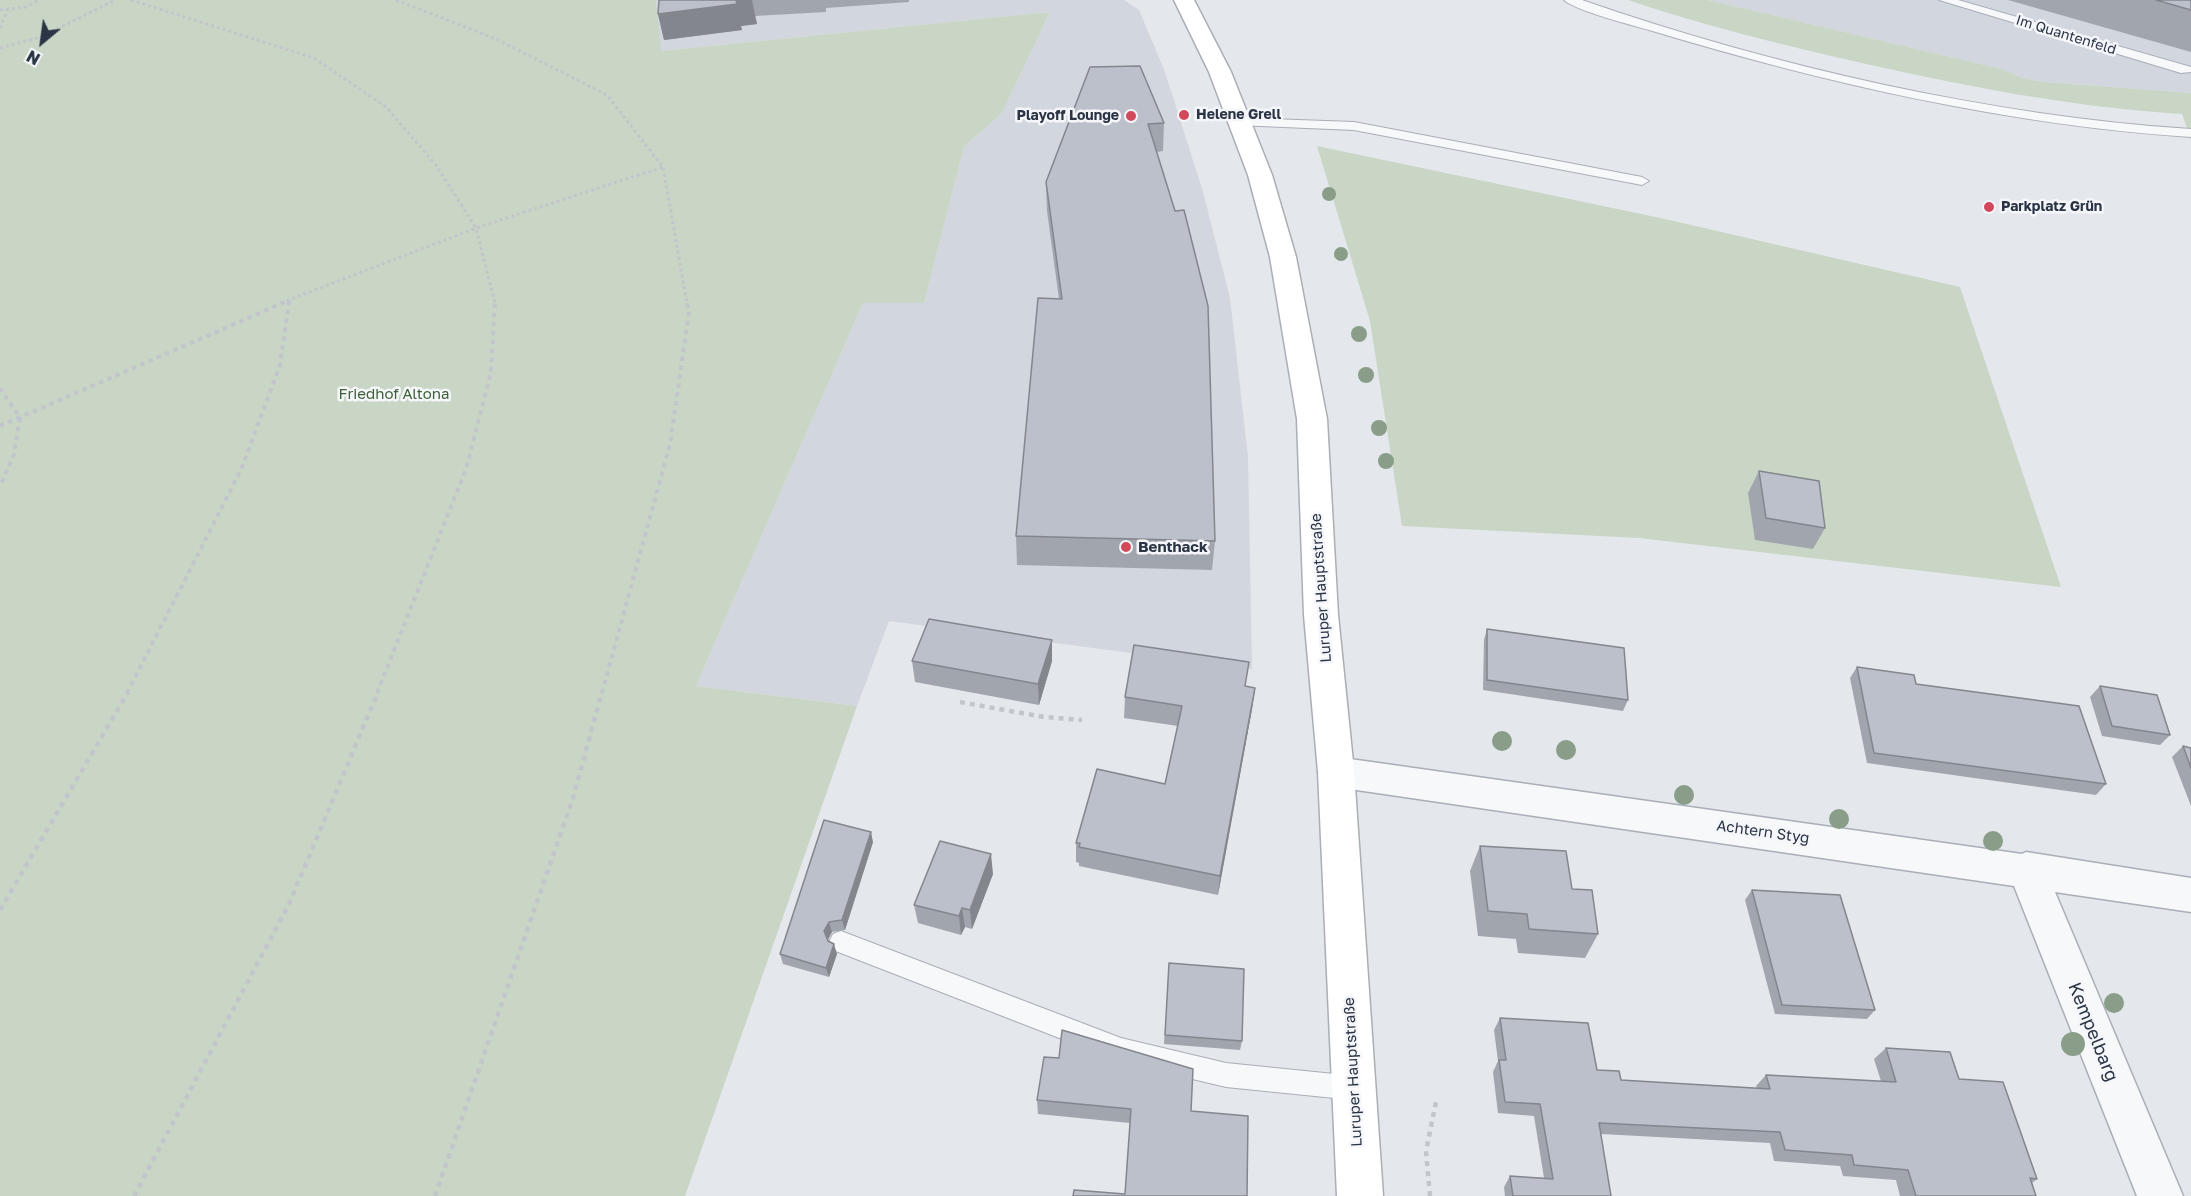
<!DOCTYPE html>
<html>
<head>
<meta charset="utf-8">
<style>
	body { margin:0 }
	#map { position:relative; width:2191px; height:1196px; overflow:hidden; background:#e4e7ec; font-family:"Golos Text",sans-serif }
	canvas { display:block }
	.north { position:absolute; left:12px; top:12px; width:60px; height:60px; -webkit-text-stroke:4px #f4f6f9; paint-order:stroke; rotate:209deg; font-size:16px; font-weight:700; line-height:24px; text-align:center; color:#2b3445 }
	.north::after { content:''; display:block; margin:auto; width:21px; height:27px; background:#2b3445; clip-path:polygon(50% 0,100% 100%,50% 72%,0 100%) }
</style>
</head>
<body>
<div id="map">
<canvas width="2191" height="1196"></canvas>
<div class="north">N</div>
</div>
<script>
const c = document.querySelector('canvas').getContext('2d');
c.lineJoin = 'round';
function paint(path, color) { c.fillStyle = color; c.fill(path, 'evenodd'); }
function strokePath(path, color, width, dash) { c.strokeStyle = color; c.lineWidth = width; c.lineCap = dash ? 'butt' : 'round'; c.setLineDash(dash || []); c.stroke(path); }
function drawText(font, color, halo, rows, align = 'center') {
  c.font = font + ' "Golos Text",sans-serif'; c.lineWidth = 5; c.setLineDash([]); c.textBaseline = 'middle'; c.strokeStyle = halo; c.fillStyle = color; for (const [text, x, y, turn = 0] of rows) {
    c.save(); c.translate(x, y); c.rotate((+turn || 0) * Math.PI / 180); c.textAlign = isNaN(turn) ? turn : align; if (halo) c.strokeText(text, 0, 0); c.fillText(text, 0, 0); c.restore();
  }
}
paint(new Path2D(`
	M656 0H1124L1139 10 1165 72 1203 192 1230 298 1248 457 1252 669 889 621 857 706 696 686 863 303H924L964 147 1002 113 1050 12 660 51Z
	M1708 0H2191V93L2045 82 2022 78 2002 69Z`), '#d2d6de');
paint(new Path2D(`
	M0 0H656L661 51 1050 12 1002 113 964 147 924 303H863L696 686 857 706 685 1196H0Z
	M1628 0H1708L2002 69 2022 78 2045 82 2191 93V140L2182 114C2073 107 1968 87 1862 63 1783 45 1704 26 1628 0Z
	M1317 146 1665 219 1960 287 2061 587 1639 538 1402 526 1370 321Z`), '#c9d6c5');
const service = new Path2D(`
	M1564 0H1582C1772 66 1990 116 2191 129V137C2007 125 1825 83 1649 30 1631 25 1574 10 1564 0Z
	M1939 0H1958L2191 67V72L2181 73Z
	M1241 118 1354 122 1642 177 1649 181 1642 185 1354 130 1236 125V119Z
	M841 931 1121 1038 1226 1063 1354 1076 1363 1079 1367 1088 1363 1097 1354 1100 1226 1087 1121 1062 833 950 829 942 833 934Z`);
const minor = new Path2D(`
	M1336 757 2022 854 2026 852 2191 878V912L2055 892 2183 1196H2137L2014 886 1336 787 1323 783 1318 772 1323 761Z`);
const secondary = new Path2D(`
	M1174 0H1194L1231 72 1272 175 1296 257 1327 419 1338 615 1354 772 1383 1196H1337L1318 772 1304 615 1297 419 1270 257 1248 175 1209 72Z`);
strokePath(service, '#a9aeb7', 2);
strokePath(minor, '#a9aeb7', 3);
strokePath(secondary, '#a9aeb7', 3);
strokePath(new Path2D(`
	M131 0 314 58 386 107 436 165 476 228 495 303
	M396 0 496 39 607 95 663 167 687 303
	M0 10 26 7 39 0
	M0 28 8 9
	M0 48 41 37 115 0
	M281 303 476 228 663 167
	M289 303V300`), '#c2c5cb', 3, [3, 3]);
strokePath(new Path2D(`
	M0 388 20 418 14 454 0 487
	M0 426 285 302
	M127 693 241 470 280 365 289 302
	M377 693 466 469 491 372 495 302
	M602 693 670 444 689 312 687 302`), '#c2c5cb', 4, [4.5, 4.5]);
strokePath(new Path2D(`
	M960 702 1044 717 1082 720
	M0 910 128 692
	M134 1196 289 904 378 692
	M435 1196 573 798 602 692
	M1430 1196 1426 1151 1436 1102`), '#c2c5cb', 4.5, [5, 5]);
paint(service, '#f7f8fa');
paint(minor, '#f7f8fa');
paint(secondary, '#fff');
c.fillStyle = '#899d89';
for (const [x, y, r] of [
	[1329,194,7],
	[1341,254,7],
	[1359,334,8],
	[1366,375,8],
	[1379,428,8],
	[1386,461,8],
	[1502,741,10],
	[1566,750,10],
	[1684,795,10],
	[1839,819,10],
	[1993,841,10],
	[2114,1003,10],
	[2073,1044,12]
]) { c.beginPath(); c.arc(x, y, r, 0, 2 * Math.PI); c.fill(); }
paint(new Path2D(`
	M659 0H909V2L826 8V12L755 16 757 24 741 26 742 30 664 40 658 14Z
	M2008 0H2191V52Z
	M1090 67 1164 123 1163 151 1157 152 1215 541 1212 570 1017 565 1016 536 1059 299 1047 211 1046 182Z
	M1759 471 1825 528 1813 549 1755 540 1748 493Z
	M1487 629 1628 700 1623 711 1483 690 1484 640Z
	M912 661H1052L1039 705 915 682Z
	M1857 667 1916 684 2106 784 2096 795 1867 763 1850 678Z
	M2100 686 2170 735 2160 745 2102 736 2090 697Z
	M1245 687 1255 688 1252 709 1218 895 1079 866V863L1076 862V843L1165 784 1178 726 1124 718 1125 697Z
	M2183 746 2191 748V806L2172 757Z
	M873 842 845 930 832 932 828 940 837 954 829 977 783 964 780 954Z
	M1480 846 1572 889 1598 934 1585 958 1518 953 1516 939 1478 936 1470 871Z
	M993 874 972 929 965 927 961 935 918 923 914 905Z
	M1752 890 1875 1010 1867 1019 1775 1014 1745 900Z
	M1169 963 1242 1041 1240 1050 1164 1044Z
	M1500 1018 1597 1070 1621 1080 1757 1088 1756 1086 1766 1075 1881 1081 1874 1059 1886 1048 1959 1079 2037 1179 2032 1183 2036 1196H1900L1896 1180 1843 1176 1840 1166 1774 1161 1770 1143 1601 1134 1611 1196H1505L1504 1187 1510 1176 1544 1178 1534 1116 1498 1113 1493 1072 1498 1061 1494 1030Z
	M1037 1100 1191 1111 1125 1194 1130 1123 1038 1114Z`), '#a1a5ae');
paint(new Path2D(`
	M736 0H752L757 24 741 26 742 30 664 40 658 14Z
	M1052 640V661L1039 705 1038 684Z
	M1255 688 1252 709 1218 895 1220 876Z
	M871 832 873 842 845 930 842 920Z
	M991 854 993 874 972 929 970 910Z
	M962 908 965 927 961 935 959 916Z
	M829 922 832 932 827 941 824 931Z
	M834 944 837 954 829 977 826 968Z`), '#83868d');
const building = new Path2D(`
	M659 0H736L737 4 658 14Z
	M2156 0H2191V10Z
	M1140 66 1164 123 1148 124 1175 211 1184 210 1208 306 1215 541 1016 536 1038 298 1062 299 1046 182 1090 67Z
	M1759 471 1819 481 1825 528 1766 518Z
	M929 619 1052 640 1038 684 912 661Z
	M1487 629 1624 648 1628 700 1487 680Z
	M1134 645 1249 662 1245 686 1255 688 1220 876 1079 847 1080 843H1076L1097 769 1165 784 1182 706 1125 697Z
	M1857 667 1914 675 1916 684 2079 706 2106 784 1874 753Z
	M2100 686 2157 695 2170 735 2112 726Z
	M2183 746 2191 748V768Z
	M824 820 871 832 842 920 829 922 824 931 828 941 834 944 826 968 780 954Z
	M940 841 991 854 970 910 962 908 959 916 914 905Z
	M1480 846 1566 851 1572 889 1592 890 1598 934 1529 929 1527 914 1488 911Z
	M1752 890 1840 895 1875 1010 1782 1005Z
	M1169 963 1244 969 1242 1041 1165 1035Z
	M1500 1018 1588 1023 1597 1070 1619 1071 1621 1080 1770 1089 1766 1075 1896 1082 1886 1048 1950 1052 1959 1079 2003 1082 2037 1179 2030 1178 2036 1196H1916L1908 1170 1854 1165 1852 1155 1785 1150 1780 1132 1599 1123 1611 1196H1513L1510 1176 1553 1179 1540 1104 1505 1102 1499 1060H1506Z
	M1062 1030 1193 1069 1191 1111 1248 1116 1247 1196H1073L1074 1190 1125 1194 1131 1109 1037 1100 1044 1057 1059 1058Z`);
paint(building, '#bbc0ca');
strokePath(building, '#83868d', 1.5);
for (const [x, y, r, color] of [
	[1184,115,6,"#d1495b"],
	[1131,116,6,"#d1495b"],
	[1989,207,6,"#d1495b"],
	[1126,547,6,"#d1495b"]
]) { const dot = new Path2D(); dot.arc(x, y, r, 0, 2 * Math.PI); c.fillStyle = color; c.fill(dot); strokePath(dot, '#f4f6f9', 2); }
drawText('14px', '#2b3445', '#f4f6f9', [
	["Im Quantenfeld",2066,35,17]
]);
drawText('bold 14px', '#2b3445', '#f4f6f9', [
	["Helene Grell",1196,115],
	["Playoff Lounge",1119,116,"right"],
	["Parkplatz Grün",2001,207]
], 'left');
drawText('15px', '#3f6138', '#f4f6f9', [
	["Friedhof Altona",394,394]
]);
drawText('bold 15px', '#2b3445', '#f4f6f9', [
	["Benthack",1138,547]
], 'left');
drawText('15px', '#2b3445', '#f4f6f9', [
	["Luruper Hauptstraße",1321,588,-94],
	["Achtern Styg",1763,832,8],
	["Luruper Hauptstraße",1353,1072,-93]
]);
drawText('18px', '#2b3445', '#f4f6f9', [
	["Kempelbarg",2093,1032,68]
]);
</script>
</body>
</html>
